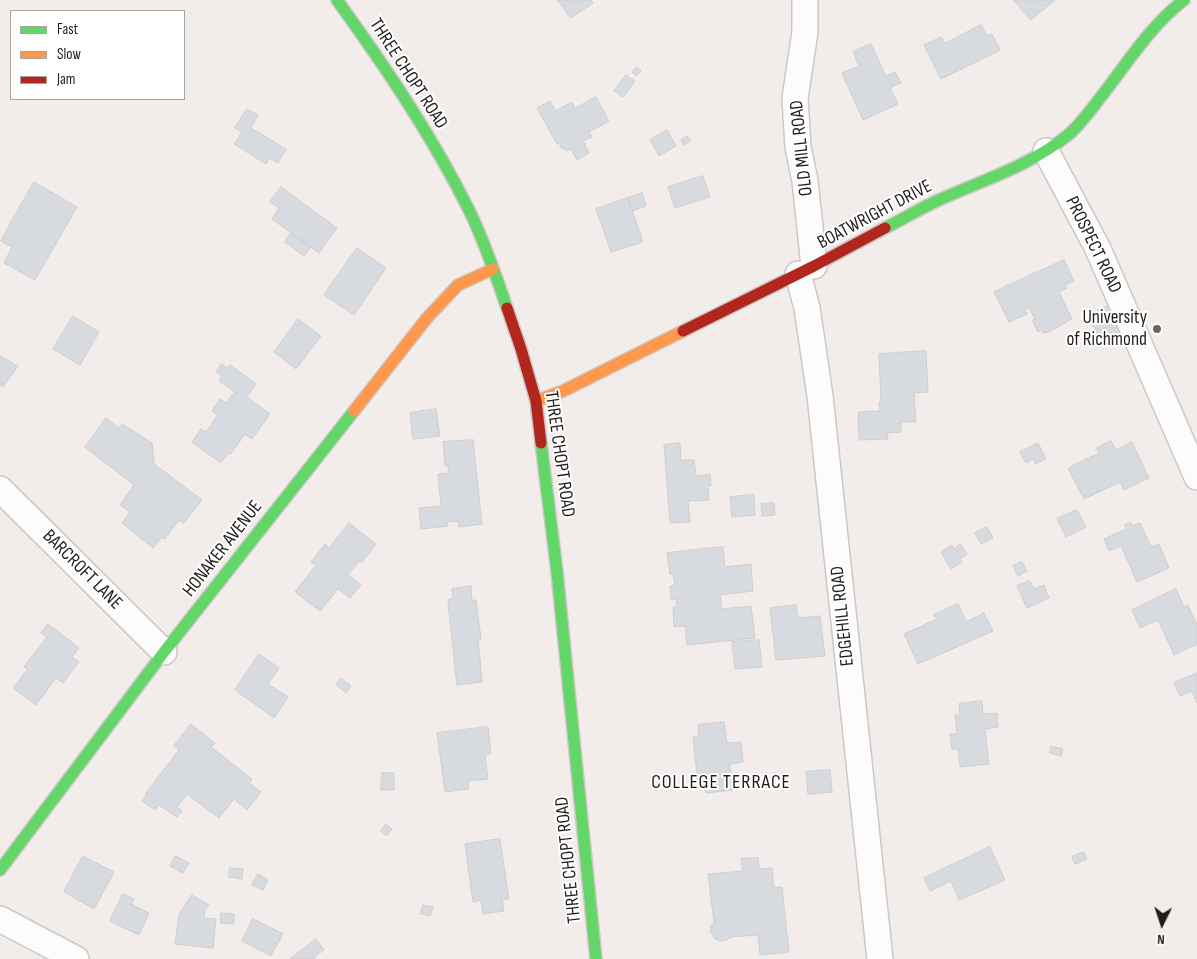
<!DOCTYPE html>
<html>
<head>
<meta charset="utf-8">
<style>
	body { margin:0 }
	#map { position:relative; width:1197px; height:959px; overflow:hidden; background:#f2ecea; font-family:"Sofia Sans Condensed",sans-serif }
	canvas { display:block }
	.legend { position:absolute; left:10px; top:10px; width:175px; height:90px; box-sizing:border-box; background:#fff; border:1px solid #a6a5a4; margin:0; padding:6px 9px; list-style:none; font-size:15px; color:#201d1b }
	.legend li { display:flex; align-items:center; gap:10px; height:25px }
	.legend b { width:25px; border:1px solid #a6a5a4 }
	.north { position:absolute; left:1137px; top:899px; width:50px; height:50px; -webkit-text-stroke:4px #fff; paint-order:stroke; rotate:184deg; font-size:14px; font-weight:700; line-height:20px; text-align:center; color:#201d1b }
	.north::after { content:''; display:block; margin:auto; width:18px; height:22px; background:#201d1b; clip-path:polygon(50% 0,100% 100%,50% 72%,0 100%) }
</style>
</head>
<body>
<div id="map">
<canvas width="1197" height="959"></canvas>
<ul class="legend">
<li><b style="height:6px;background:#63d668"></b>Fast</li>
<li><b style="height:6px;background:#ff974d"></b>Slow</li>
<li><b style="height:6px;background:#b3261e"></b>Jam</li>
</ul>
<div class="north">N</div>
</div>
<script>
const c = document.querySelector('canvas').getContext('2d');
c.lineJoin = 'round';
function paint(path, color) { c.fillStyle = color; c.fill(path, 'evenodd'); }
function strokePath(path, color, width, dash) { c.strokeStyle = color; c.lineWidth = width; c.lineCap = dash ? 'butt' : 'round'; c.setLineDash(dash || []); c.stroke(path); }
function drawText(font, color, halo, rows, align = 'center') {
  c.font = font + ' "Sofia Sans Condensed",sans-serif'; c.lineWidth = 4; c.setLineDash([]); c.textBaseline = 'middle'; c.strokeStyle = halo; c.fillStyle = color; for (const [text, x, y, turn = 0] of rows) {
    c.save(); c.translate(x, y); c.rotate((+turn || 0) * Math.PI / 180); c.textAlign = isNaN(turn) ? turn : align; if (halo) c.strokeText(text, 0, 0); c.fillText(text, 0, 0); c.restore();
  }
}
const building = new Path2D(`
	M558 0H591L593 3 571 18Z
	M1014 0H1055L1031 20Z
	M981 25 987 36 992 34 1000 50 941 79 924 45 941 37 945 43Z
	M871 44 886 76 895 72 901 83 890 88 898 104 863 120 842 73 859 66 853 52Z
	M637 67 641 71 636 76 632 72Z
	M626 75 635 81 623 97 614 91Z
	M596 97 609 121 589 132 592 137 583 141 589 153 577 160 571 149 567 151 565 148 562 149 559 143 557 144 537 108 550 101 555 111 572 102 575 108Z
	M247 109 258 115 251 128 286 149 278 163 269 158 266 164 234 144 242 132 235 128Z
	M667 130 676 146 659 156 650 140Z
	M687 136 691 141 684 145 681 140Z
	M703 176 710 197 675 208 668 187Z
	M34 182 77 207 35 280 4 263 12 247 1 241Z
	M281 187 337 228 319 253 272 219 279 208 270 202Z
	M642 193 646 206 632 211 628 198Z
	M628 198 643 242 611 252 596 209Z
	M291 233 311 247 304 256 285 242Z
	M357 248 386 268 354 315 324 295Z
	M1064 260 1074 281 1065 285 1067 288 1059 292 1072 319 1049 332 1043 333 1042 330 1038 332 1032 320 1035 319 1029 307 1025 309 1027 314 1009 322 994 292Z
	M1110 305 1121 331 1112 336 1111 333 1100 338 1087 316Z
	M73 316 99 332 80 365 53 349Z
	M298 319 321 336 296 369 274 352Z
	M926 351 928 392 914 393 916 422H901V432L887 433 888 439 859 440 858 412 880 411 879 402H881L879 354Z
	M0 356 18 366 3 387 0 385Z
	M222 364 227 368 230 365 256 384 247 397 270 414 252 439 245 434 230 455 228 453 221 463 192 442 201 429 206 432 218 415 212 411 220 399 226 403 235 392 219 381 222 376 216 372Z
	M436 409 440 436 413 439 410 413Z
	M106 418 119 428 122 424 152 443 154 464 202 500 183 524 179 520 165 539 162 537 153 548 122 523 130 512 120 505 134 485 85 447Z
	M473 440 482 524 459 527 458 521 447 522 448 526 421 529 419 508 441 506 438 474 449 473 448 466H445L443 442Z
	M1111 441 1116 450 1132 442 1149 478 1124 490 1120 482 1084 499 1068 468 1099 453 1097 448Z
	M680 443 681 460H694L696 476 710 474 711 486H708L709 500 688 501 690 522 670 523 664 445Z
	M1038 443 1046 459 1035 464 1033 459 1026 463 1020 452Z
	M754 495 755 515 732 517 730 497Z
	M774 503 775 515 762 516 761 504Z
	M1077 510 1086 527 1066 537 1057 519Z
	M349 523 376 544 362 562 359 561 348 575 361 585 350 598 338 589 320 611 295 592 316 565 311 562 325 544 329 548Z
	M1131 523 1132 526 1140 523 1151 547 1159 544 1169 568 1137 582 1121 546 1109 551 1104 539 1126 529 1125 525Z
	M987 527 993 538 981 544 975 533Z
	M961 544 967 554 960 559 962 562 951 569 941 552 952 545 953 549Z
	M723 547 725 567 751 564 753 591 720 595 722 609 751 606 755 638 687 645 685 626 674 627 673 607H677L676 599 671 600 670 586 675 585 673 574H670L667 553Z
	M1022 562 1027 571 1018 576 1013 566Z
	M1030 581 1034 589 1044 585 1049 598 1027 608 1017 586Z
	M471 586 472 601 476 600 481 639H478L482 682 457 685 448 603 449 599H453L452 589Z
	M1176 589 1184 607 1188 605 1197 625V644L1174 655 1158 620 1140 628 1132 610Z
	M958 604 966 622 984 613 993 631 918 664 904 634 937 619 934 615Z
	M796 605 798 618 820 616 825 656 776 660 770 608Z
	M48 624 79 648 72 657 79 662 63 683 56 678 36 705 13 688 27 670 24 667 47 637 41 633Z
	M759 640 762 667 735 669 732 642Z
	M259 654 279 668 268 684 288 697 274 718 235 690Z
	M1197 673V703L1192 691 1180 696 1174 683Z
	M341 678 351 686 346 693 336 685Z
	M982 701 983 714 997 713 998 727 985 729 989 764 960 767 958 749H952L950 734H957L955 715H960L959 704Z
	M724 722 727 743 741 742 743 762 730 764 733 790 706 793 704 782H698L693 737H699L698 725Z
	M191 724 215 743 211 747 252 779 249 783 261 792 247 810 234 799 219 818 187 794 177 807 182 811 177 817 159 805 155 810 142 801 147 795 145 794 179 750 174 746Z
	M488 727 491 754 485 755 488 779 468 781 469 789 445 792 437 733Z
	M1051 746 1063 749 1061 756 1050 753Z
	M830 770 832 792 808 794 806 772Z
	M382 773H394V790H381Z
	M386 824 392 829 386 836 381 831Z
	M500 839 509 899 502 900 504 911 483 914 481 900 473 902 465 844Z
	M990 847 1005 880 959 900 951 881 930 891 924 878Z
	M1084 852 1087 859 1075 864 1072 857Z
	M83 856 114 872 94 909 64 892Z
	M175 856 189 863 183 873 170 866Z
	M758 858 759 869 772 868 774 888 782 887 789 952 760 955 758 935 730 937 727 940 721 941 715 939 710 931 711 926 714 922 708 874 743 871 741 859Z
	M230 868 243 869 242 879 229 877Z
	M258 874 268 880 263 890 252 885Z
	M123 894 134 899 131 904 149 913 139 935 110 921Z
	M192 895 209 905 205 910 204 918 216 919 213 948 175 944 179 915Z
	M423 905 433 907 430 916 421 914Z
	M221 913 234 914V924L221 923Z
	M253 919 283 934 271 956 242 941Z
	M316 939 324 950 314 957 315 959H290Z`);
paint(building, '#d7dbe0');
strokePath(building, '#cfcdcd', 1);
const street = new Path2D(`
	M805 0V32L795 98 798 147 805 181 814 266
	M1046 151 1098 249 1197 477
	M798 274 807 308 820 396 880 959
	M0 489 164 652
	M0 919 76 959`);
const fast = new Path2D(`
	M337 0C386 68 433 137 470 212 485 243 496 276 507 308
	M885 228C903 219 921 208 939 200 983 180 1030 166 1068 135 1080 125 1090 111 1100 98 1126 65 1150 26 1184 0
	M541 443 557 572 596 959
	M0 870 164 652 354 411`);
const slow = new Path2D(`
	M536 401 563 391 683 331
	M354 411 427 318 458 285 493 269`);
const jam = new Path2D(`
	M507 308 521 349 536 401 541 443
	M683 331 814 266 885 228`);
strokePath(street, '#ccc8c6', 28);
strokePath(fast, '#ccc8c6', 14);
strokePath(slow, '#ccc8c6', 14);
strokePath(jam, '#ccc8c6', 14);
strokePath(street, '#fdfcfc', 25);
strokePath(fast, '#63d668', 11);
strokePath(slow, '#ff974d', 11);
strokePath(jam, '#b3261e', 11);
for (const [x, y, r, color] of [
	[1157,329,5,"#6a6563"]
]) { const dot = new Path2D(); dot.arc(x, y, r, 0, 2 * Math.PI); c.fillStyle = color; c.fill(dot); strokePath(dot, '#fff', 2); }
drawText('19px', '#201d1b', '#fff', [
	["THREE CHOPT ROAD",408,74,57],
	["OLD MILL ROAD",802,148,-96],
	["BOATWRIGHT DRIVE",875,215,-28],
	["PROSPECT ROAD",1093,245,64],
	["THREE CHOPT ROAD",559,454,82],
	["HONAKER AVENUE",223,549,-52],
	["BARCROFT LANE",82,570,45],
	["EDGEHILL ROAD",843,616,-96],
	["THREE CHOPT ROAD",569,860,-96]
]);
drawText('19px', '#201d1b', '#fff', [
	["University",1147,318],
	["of Richmond",1147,340]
], 'right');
c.letterSpacing = '1px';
drawText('20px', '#201d1b', '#fff', [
	["COLLEGE TERRACE",721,783]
]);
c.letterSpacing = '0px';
</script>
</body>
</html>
